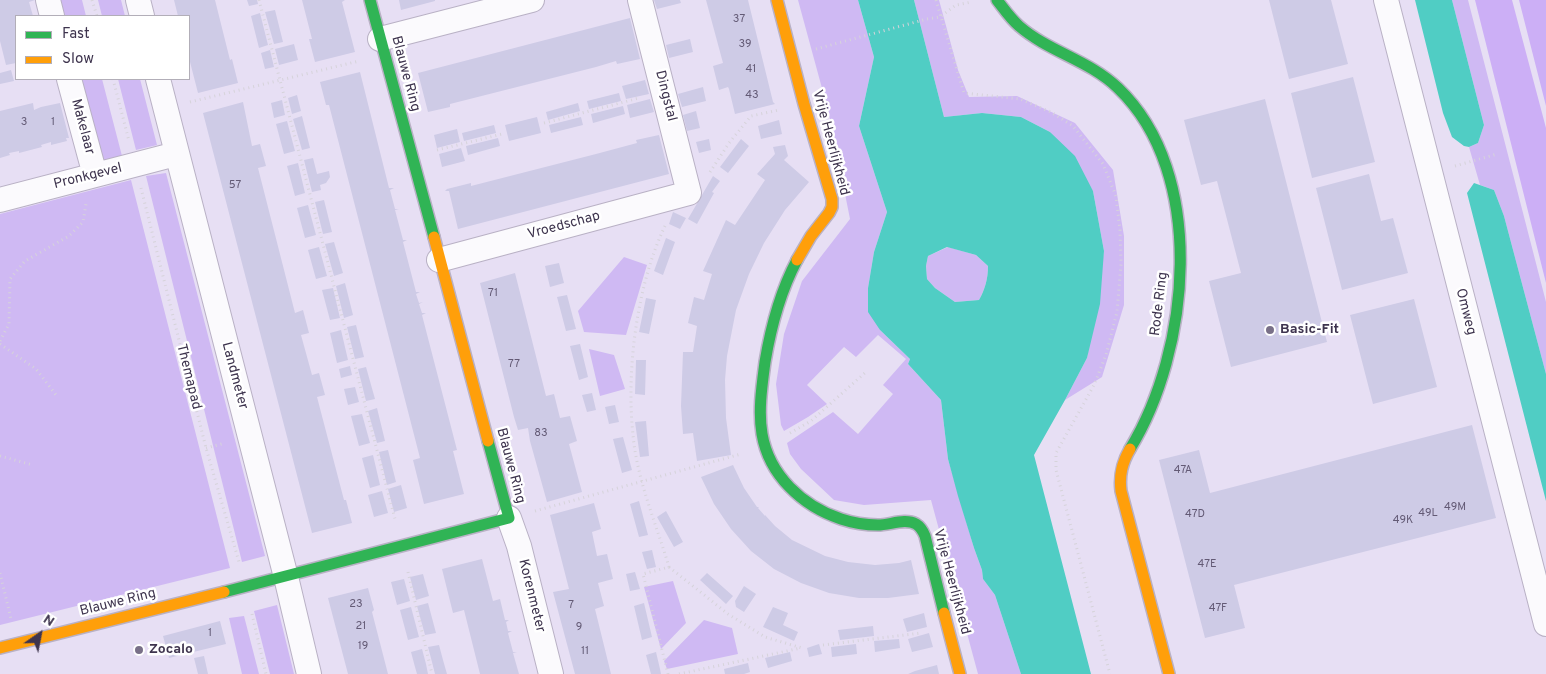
<!DOCTYPE html>
<html>
<head>
<meta charset="utf-8">
<style>
	body { margin:0 }
	#map { position:relative; width:1546px; height:674px; overflow:hidden; background:#e7dff4; font-family:Overpass,sans-serif }
	canvas { display:block }
	.legend { position:absolute; left:15px; top:15px; width:175px; height:65px; box-sizing:border-box; background:#fff; border:1px solid #b2aeb8; margin:0; padding:6px 9px; list-style:none; font-size:15px; color:#3e344e }
	.legend li { display:flex; align-items:center; gap:10px; height:25px }
	.legend b { width:25px; border:1px solid #b2aeb8 }
	.north { position:absolute; left:15px; top:609px; width:50px; height:50px; -webkit-text-stroke:4px #fff; paint-order:stroke; rotate:33deg; font-size:14px; font-weight:700; line-height:20px; text-align:center; color:#3e344e }
	.north::after { content:''; display:block; margin:auto; width:18px; height:22px; background:#3e344e; clip-path:polygon(50% 0,100% 100%,50% 72%,0 100%) }
</style>
</head>
<body>
<div id="map">
<canvas width="1546" height="674"></canvas>
<ul class="legend">
<li><b style="height:6px;background:#30b455"></b>Fast</li>
<li><b style="height:6px;background:#ff9f0a"></b>Slow</li>
</ul>
<div class="north">N</div>
</div>
<script>
const c = document.querySelector('canvas').getContext('2d');
c.lineJoin = 'round';
function paint(path, color) { c.fillStyle = color; c.fill(path, 'evenodd'); }
function strokePath(path, color, width, dash) { c.strokeStyle = color; c.lineWidth = width; c.lineCap = dash ? 'butt' : 'round'; c.setLineDash(dash || []); c.stroke(path); }
function drawText(font, color, halo, rows, align = 'center') {
  c.font = font + ' Overpass,sans-serif'; c.lineWidth = 5; c.setLineDash([]); c.textBaseline = 'middle'; c.strokeStyle = halo; c.fillStyle = color; for (const [text, x, y, turn = 0] of rows) {
    c.save(); c.translate(x, y); c.rotate((+turn || 0) * Math.PI / 180); c.textAlign = isNaN(turn) ? turn : align; if (halo) c.strokeText(text, 0, 0); c.fillText(text, 0, 0); c.restore();
  }
}
paint(new Path2D(`
	M59 0H82L86 16H63Z
	M98 0H121L125 16H102Z
	M798 0H858L874 57 859 126 887 212 874 252 868 288 880 330 910 359 908 364 941 400 948 459 974 548 982 570 983 579 995 595 1021 674H978L931 500 864 505 834 500 801 469 790 454 787 443 833 412 858 434 893 394 883 385 906 359 878 335 856 357 844 347 807 385 827 404 808 417 784 431 781 425 776 384 784 334 802 281 850 219 829 114Z
	M914 0H939L958 70 969 97 1017 96 1075 123 1113 170 1124 236V305L1102 377 1065 400 1087 358 1104 251 1093 191 1050 132 1021 117 982 113 944 117Z
	M1452 0H1468L1546 302V374L1504 216 1494 190 1480 185 1469 147 1478 143 1484 125Z
	M79 79H102L122 156 101 162Z
	M118 79H140L157 145 136 150Z
	M166 173 265 556 242 562 146 176Z
	M131 180 230 568 0 625V214Z
	M948 247 976 255 988 266C988 279 985 289 979 300L955 302 935 288 927 279 926 266 928 256Z
	M624 257 647 265 626 335 584 332 578 311Z
	M589 349 614 355 625 389 600 396Z
	M673 581 686 623 661 649 644 587Z
	M277 605 294 674H270L254 611Z
	M244 616 259 674H242L229 618Z
	M704 620 732 628 738 654 667 669 664 661Z`), '#cfb9f3');
paint(new Path2D(`
	M1475 0H1512L1546 128V283Z
	M1519 0H1546V106Z`), '#ccaff6');
paint(new Path2D(`
	M858 0H914L944 117 982 113 1021 117 1050 132 1075 156 1093 191 1104 251 1100 304 1087 358 1065 400 1034 455 1091 674H1021L995 595 983 579 982 570 974 548 958 496 948 459 941 400 908 364 910 359 880 330 868 312V288L874 252 887 212 859 126 874 57ZM947 247 976 255 988 266C988 279 985 289 979 300L955 302 935 288 927 279 926 266 928 256Z
	M1415 0H1452L1484 125 1478 143 1469 147 1464 146 1452 137 1443 113Z
	M1474 183 1494 190 1504 216 1546 374V501L1467 193Z`), '#50cdc4');
paint(new Path2D(`
	M0 0H35L29 2 33 16H16V63L6 65 0 41Z
	M174 0H215L230 60 232 59 238 83 198 93 189 58V16H178Z
	M247 0H257L258 4 249 6Z
	M302 0H345L342 2 355 52 315 62 309 39H312Z
	M399 0H435V1L401 10Z
	M654 0H680L681 3 657 9Z
	M706 0H748L773 102 775 104 735 114 729 89 728 87 719 90 713 66 723 63Z
	M1269 0H1331L1348 64 1289 79Z
	M275 10 283 42 274 44 265 12Z
	M260 13 268 45 259 48 251 16Z
	M630 18 640 59 617 64 616 61 596 67 450 104V107L428 112 418 73Z
	M690 39 693 52 669 58 666 45Z
	M294 44 298 60 279 65 275 49Z
	M270 50 274 67 265 69 261 53Z
	M11 70 14 81 0 84V73Z
	M360 72 389 188H394L390 190 395 209H399L395 210 403 240H407L403 242 416 292H420L416 294 419 303 423 302 419 304 422 313H426L422 315 457 450 453 451 464 494 424 504 413 460 420 458 329 105H326L320 82Z
	M1353 77 1375 162 1312 178 1291 93Z
	M645 80 649 94 626 99 622 86Z
	M703 87 706 101 682 107 678 94Z
	M619 93 621 101 589 109 587 101Z
	M297 95 301 111 292 114 288 98Z
	M650 99 654 112 630 118 627 105Z
	M1265 99 1327 342 1231 367 1209 281 1241 273 1217 181 1201 185 1184 120Z
	M282 100 285 115 274 118 271 103Z
	M243 102 252 146 260 144 266 166 258 168 295 313 303 310 309 333 301 335 312 375 319 373 325 395 317 397 344 500H346L352 523 312 533 203 113Z
	M33 103 34 110 41 107 60 103 69 138H66L67 141 51 145V142L41 145 42 147 19 153V151L9 153 10 155 0 158V111Z
	M578 103 580 111 548 120 546 112Z
	M623 106 625 114 593 123 591 114Z
	M696 111 700 128 687 131 683 115Z
	M302 116 310 148 302 150 293 119Z
	M537 117 541 133 509 141 505 125Z
	M581 117 583 125 551 133 549 125Z
	M779 120 782 134 761 139 758 126Z
	M287 121 295 151 284 154 276 124Z
	M494 125 496 133 464 141 462 133Z
	M457 129 460 142 437 148 434 135Z
	M659 135 669 174 458 229 449 191H445L447 189 471 183V186L596 154 637 143 636 140Z
	M498 138 500 146 468 155 466 146Z
	M709 139 711 150 699 153 696 142Z
	M741 139 749 146 728 173 720 167Z
	M785 145 788 156 784 160 809 182 785 210 764 243 749 274 736 310 727 356 725 380 726 418 731 455 697 461 693 433 683 434 681 406 683 352H693L697 326 688 323 694 297 704 300 712 274 703 271 726 220 735 225 765 180 757 174 775 154 773 147Z
	M461 148 465 161 442 167 439 154Z
	M313 158 317 174 329 171 330 177 326 183 320 185 321 190 312 192 304 160Z
	M298 163 305 193 295 196 287 166Z
	M1369 174 1381 221 1393 218 1408 273 1342 290 1316 188Z
	M713 176 720 181 712 192 714 193 697 224 688 219Z
	M324 200 332 232 323 234 315 202Z
	M308 205 316 235 305 238 297 208Z
	M673 212 686 218 680 229 669 224Z
	M666 238 675 242 663 275 654 271Z
	M334 242 343 273 334 276 325 244Z
	M319 247 327 276 316 279 308 250Z
	M559 263 564 283 550 287 545 266Z
	M515 273 546 396 554 394 560 418 570 416 577 441 569 444 582 492 547 502 530 441 528 428 518 430 514 417 480 283Z
	M345 283 353 315 344 318 336 286Z
	M333 288 340 318 330 320 322 290Z
	M567 295 576 329 566 331 557 297Z
	M646 298 656 300 649 334 639 332Z
	M1414 299 1437 387 1373 404 1350 315Z
	M356 325 364 357 355 359 347 327Z
	M341 330 348 360 337 363 330 333Z
	M580 344 588 377 579 380 570 346Z
	M636 360H646L645 395 635 394Z
	M350 366 352 375 341 378 339 369Z
	M366 367 375 399 366 401 358 369Z
	M355 387 359 402 348 405 344 389Z
	M592 393 596 410 587 412 582 395Z
	M615 405 619 422 609 424 605 407Z
	M377 408 385 441 377 443 368 411Z
	M362 414 370 443 359 446 351 416Z
	M646 421 649 456 640 457 635 422Z
	M1472 425 1496 518 1234 585 1245 628 1205 638 1159 460 1199 450 1210 493Z
	M623 437 632 470 622 473 613 439Z
	M388 450 396 482 387 485 379 452Z
	M373 455 380 485 370 488 362 458Z
	M733 465 744 488 757 507H759L758 508 765 516V515L775 526 792 540 825 556 848 562 875 565 899 563 911 560 919 594 888 598H859L829 593 801 583 774 569 751 551 731 529 714 504 701 477Z
	M401 485 407 508 394 512 388 489Z
	M382 491 388 513 374 517 368 495Z
	M639 501 648 535 639 537 630 504Z
	M594 503 601 529 592 532 597 556 607 554 613 579 598 583 604 606 595 609 611 674H575L553 592 569 589 550 515Z
	M666 511 683 542 674 547 657 517Z
	M652 550 656 567 647 569 642 552Z
	M482 559 493 601 500 599 505 620H509L506 622 508 631H512L508 633 513 652H517L513 653 519 674H480L464 610 453 613 442 569Z
	M635 572 640 589 630 591 626 574Z
	M707 573 733 596 726 604 700 580Z
	M423 574 429 596 416 600 410 577Z
	M404 579 410 601 397 605 391 582Z
	M744 586 756 594 744 612 736 607 735 601Z
	M368 588 374 610 372 612 388 674H348L328 598Z
	M428 603 436 633 425 635 417 606Z
	M644 603 652 637 642 640 634 606Z
	M411 607 419 637 408 640 400 610Z
	M773 607 788 613 783 625 798 632 794 641 763 627Z
	M924 613 927 627 907 632 903 619Z
	M220 621 226 644 169 658 163 636Z
	M873 626 874 636 840 640 838 630Z
	M929 633 933 647 912 652 908 639Z
	M899 639 900 648 875 652 874 641Z
	M819 644 822 654 809 657 807 648Z
	M856 644 857 654 832 657 831 647Z
	M439 645 443 660 447 674H435L432 662 428 647Z
	M422 649 426 664 428 674H417L415 667 411 652Z
	M656 652 660 669 661 674H651L646 655Z
	M790 652 792 661 768 668 765 658Z
	M204 656 208 674H198L194 658Z
	M748 663 750 672 744 674H725L724 669Z
	M937 665 939 674H908L915 671Z`), '#cecbe6');
const street = new Path2D(`
	M48 0 52 16
	M138 0 142 16
	M1386 0 1546 624
	M380 39 532 0
	M69 79 95 175
	M158 79 286 577 309 674
	M0 200 176 154
	M439 260 689 193 640 0
	M509 518 519 546 551 674`);
const fast = new Path2D(`
	M370 0 434 237
	M997 0C1004 9 1010 18 1019 26 1049 52 1089 60 1118 88 1208 174 1190 351 1130 449
	M797 260C780 292 771 326 765 362 762 385 758 411 762 434 769 475 802 506 841 519 853 523 866 525 878 525 890 525 905 518 916 524 921 527 923 531 925 536L944 613
	M224 592 509 518 488 441`);
const slow = new Path2D(`
	M777 0 804 104 832 199V207L829 213 811 236 797 260
	M434 237 488 441
	M1130 449C1122 463 1119 475 1121 491L1169 674
	M944 613 960 674
	M0 648 224 592`);
strokePath(street, '#b9b1c5', 26);
strokePath(fast, '#b9b1c5', 14);
strokePath(slow, '#b9b1c5', 14);
strokePath(new Path2D(`
	M92 0 97 16
	M259 0 395 519
	M936 0 964 93 1020 99 1051 112 1073 126 1103 164 1116 196 1120 230 1121 264 1117 312 1106 355 1094 385 1056 453V470L1110 674
	M816 49 927 19 940 17 956 5 972 2
	M113 79 129 141
	M190 102 359 61
	M544 123 639 98
	M437 150 502 134
	M1455 166 1497 154
	M710 172 729 143 751 116 779 110
	M141 188 206 448 239 562
	M665 226C637 284 626 370 633 435 637 480 656 523 669 567L643 574 668 674
	M0 341 9 324 10 279 25 261 69 236 83 222 86 204
	M0 344 36 369 56 395
	M790 433 811 421 867 371
	M206 448 225 443
	M0 456 33 465
	M535 511 741 454
	M669 567 728 614 765 637 802 648
	M408 572 432 674
	M0 573 11 619
	M252 614 266 674
	M823 645 921 633
	M679 674 801 648`), '#d6d3da', 3, [1, 4]);
strokePath(street, '#fbfafd', 24);
strokePath(fast, '#30b455', 11);
strokePath(slow, '#ff9f0a', 11);
for (const [x, y, r, color] of [
	[1270,330,5,"#797088"],
	[139,650,5,"#797088"]
]) { const dot = new Path2D(); dot.arc(x, y, r, 0, 2 * Math.PI); c.fillStyle = color; c.fill(dot); strokePath(dot, '#fff', 2); }
drawText('11px', '#635a75', null, [
	["37",739,20],
	["39",745,45],
	["41",751,70],
	["43",752,96],
	["3",24,123],
	["1",53,123],
	["57",235,186],
	["71",493,294],
	["77",514,365],
	["83",541,434],
	["47A",1183,471],
	["49M",1455,508],
	["49L",1428,514],
	["47D",1195,515],
	["49K",1403,521],
	["47E",1207,565],
	["23",356,605],
	["7",571,606],
	["47F",1218,609],
	["21",361,627],
	["9",579,628],
	["1",210,634],
	["19",363,647],
	["11",585,652]
]);
drawText('14px', '#3e344e', '#fff', [
	["Blauwe Ring",405,74,75],
	["Dingstal",665,96,76],
	["Makelaar",82,127,75],
	["Vrije Heerlijkheid",830,143,75],
	["Pronkgevel",88,177,-14],
	["Vroedschap",564,226,-15],
	["Rode Ring",1160,304,-83],
	["Omweg",1465,312,76],
	["Landmeter",234,376,75],
	["Themapad",188,377,76],
	["Blauwe Ring",510,466,75],
	["Vrije Heerlijkheid",951,582,75],
	["Korenmeter",531,596,76],
	["Blauwe Ring",118,603,-14]
]);
drawText('bold 14px', '#3e344e', '#fff', [
	["Basic-Fit",1280,330],
	["Zocalo",149,650]
], 'left');
</script>
</body>
</html>
